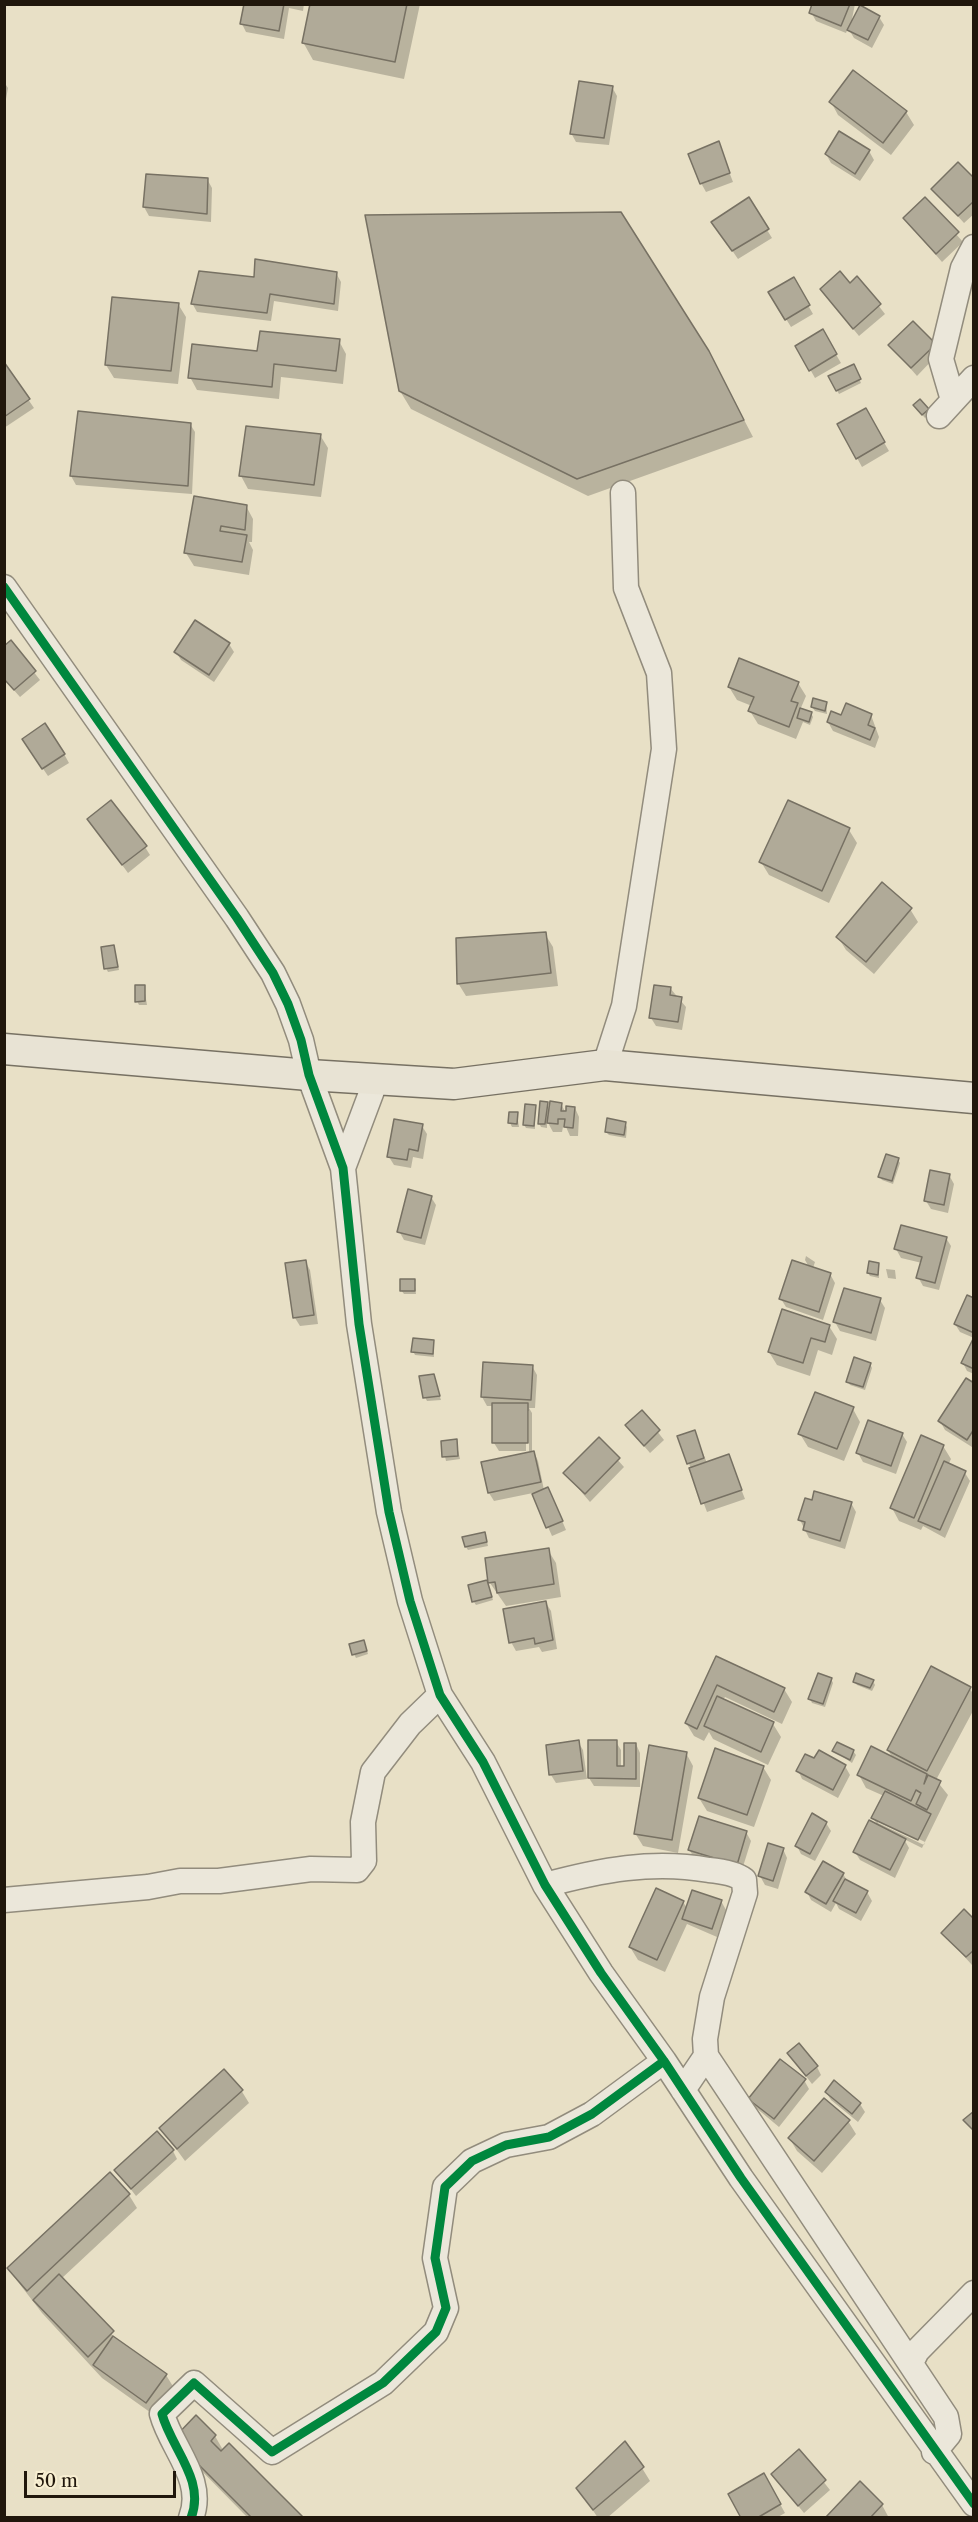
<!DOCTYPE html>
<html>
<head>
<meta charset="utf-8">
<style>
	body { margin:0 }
	#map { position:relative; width:978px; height:2522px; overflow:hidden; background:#e8e0c6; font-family:"Libre Caslon Text",serif }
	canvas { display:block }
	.frame { position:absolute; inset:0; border:6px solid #20170c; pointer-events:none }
	.scale { position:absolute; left:24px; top:2471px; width:152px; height:27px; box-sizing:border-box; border:3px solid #20170c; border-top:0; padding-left:8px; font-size:18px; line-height:21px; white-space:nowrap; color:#20170c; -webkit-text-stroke:4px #f8efd2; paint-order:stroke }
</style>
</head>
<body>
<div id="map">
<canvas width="978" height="2522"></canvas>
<div class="frame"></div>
<div class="scale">50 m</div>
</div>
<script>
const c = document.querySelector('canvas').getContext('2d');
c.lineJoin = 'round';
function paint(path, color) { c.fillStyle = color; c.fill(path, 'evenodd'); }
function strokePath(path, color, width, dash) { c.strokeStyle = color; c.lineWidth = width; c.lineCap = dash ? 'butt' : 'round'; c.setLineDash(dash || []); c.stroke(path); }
paint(new Path2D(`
	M246 4H304L303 11 289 8 284 39 246 32 242 24Z
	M311 4H420L404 79 313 60 303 42Z
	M814 4H855L852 19 879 17 884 25 872 48 854 38 848 28 846 33 816 21 811 12Z
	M4 82 8 88 4 110Z
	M612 87 617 96 609 145 576 142 571 133Z
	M831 102 906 112 914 125 891 155 838 115Z
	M718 143 733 182 706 192 701 183Z
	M869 151 874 160 860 181 831 163 826 154Z
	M207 179 212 188 211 222 149 216 144 207Z
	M974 180V214L964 223 933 189Z
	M748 199 772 238 738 259 718 230Z
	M925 199 963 242 942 262 905 219Z
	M336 273 341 282 338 311 274 301 271 321 197 312 192 303 256 279Z
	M857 278 885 314 859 336 821 290 850 285Z
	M793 279 813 314 791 327 770 293Z
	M178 304 186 317 178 384 114 378 106 365Z
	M822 331 841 363 815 378 797 346Z
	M339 341 346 354 343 384 281 377 279 399 197 390 190 377 259 353Z
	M890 345H935L939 353 917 376Z
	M708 351 753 437 588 496 411 409 400 391Z
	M4 364 34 408 4 428Z
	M853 366 861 383 839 394 830 377Z
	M917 409 928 410 930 413 925 418Z
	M865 410 889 451 862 467 839 425Z
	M79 413 190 424 195 432 192 494 76 485 71 476Z
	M320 435 328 448 321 497 248 489 241 476Z
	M246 506 253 519 252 542H249L253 550 249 575 194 566 186 553Z
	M11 643 40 680 20 697 4 679Z
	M229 644 234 652 214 682 181 660 176 652Z
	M798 683 806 696 800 710 811 713 813 717 810 725 803 722 796 739 758 724 750 711 752 706 737 700 729 687Z
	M826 703 827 714 815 711 812 707Z
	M871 715 879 737 875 748 833 731 828 722Z
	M29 748 64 754 69 763 48 776Z
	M789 802 849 830 857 843 829 903 769 875 761 862Z
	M89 820 145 847 150 855 128 873Z
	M910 909 918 922 874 974 846 950 838 937Z
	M545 934 553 947 558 986 466 996 458 983Z
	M114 947 119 970 108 972 106 968Z
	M144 987 147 1005H139L137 1001Z
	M670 988 686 1007 682 1030 656 1026 651 1018Z
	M547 1104 550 1109 561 1104 567 1115 575 1108 579 1117 578 1136H570L566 1127H563L562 1132H553L547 1121V1128L541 1127 539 1123Z
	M535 1106V1129L526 1128 524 1125Z
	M517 1114 519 1127H512L510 1123Z
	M625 1123 627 1127 626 1138 609 1135 606 1132Z
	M422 1126 427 1134 423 1159 413 1157 411 1168 394 1165 389 1157Z
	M898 1160 900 1163 893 1184 882 1180 880 1177Z
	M949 1175 954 1184 948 1213 931 1209 926 1201Z
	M431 1197 436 1205 425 1245 404 1240 399 1231Z
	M946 1238 951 1246 939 1290 923 1286 918 1277 922 1263 901 1258 896 1249Z
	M806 1256 815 1262 813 1268 830 1274 835 1283 823 1320 786 1307 781 1299 809 1267 805 1260Z
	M305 1261 310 1270 318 1324 300 1326 295 1318Z
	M878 1264 879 1278 870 1276 868 1273Z
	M886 1269 895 1270 896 1279 888 1278Z
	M414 1280 416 1294H404L401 1290Z
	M880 1300 885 1308 876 1341 840 1331 835 1322Z
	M974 1300V1338L960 1332 955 1324Z
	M829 1326 837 1339 832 1355 818 1350 810 1376 777 1365 769 1352Z
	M974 1341V1374L967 1371 963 1363Z
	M433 1342 434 1357 415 1355 413 1351Z
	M484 1363 532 1366 537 1375 535 1408H529L532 1413V1451H499L494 1443V1406H487L482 1397ZM526 1411H529V1451H526Z
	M870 1364 872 1368 865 1390 850 1385 848 1382Z
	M433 1375 441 1400 427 1401 425 1397Z
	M974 1385V1445L972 1447 945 1430 940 1421Z
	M853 1409 860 1422 844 1461 808 1447 800 1434Z
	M642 1412 664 1440 650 1453 627 1426Z
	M694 1432 707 1463 728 1456 745 1499 707 1512 679 1437Z
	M902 1434 907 1442 896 1474 863 1462 858 1453Z
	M599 1439 624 1467 590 1502 565 1473Z
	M456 1441 460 1459 446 1461 442 1442Z
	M943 1446 951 1459 948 1465 965 1473 970 1481 945 1538 923 1526 921 1530 899 1521 892 1508Z
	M534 1452 538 1461 544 1490 552 1497 566 1530 552 1536 533 1493 494 1501 489 1493 483 1463Z
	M813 1502 851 1503 856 1512 845 1549 809 1538 800 1520Z
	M486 1537 488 1546 468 1550 466 1547Z
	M548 1550 556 1563 561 1597 506 1606 490 1583 486 1559Z
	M488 1585 493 1600 476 1605 474 1602Z
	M546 1603 551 1611 557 1649 542 1652 539 1647 516 1651 511 1642Z
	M365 1645 368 1654 356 1658 354 1654Z
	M717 1658 784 1689 792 1702 782 1724 725 1697 723 1700 773 1724 781 1737 768 1765 713 1739 709 1732 704 1741 694 1736 686 1723Z
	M831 1679 833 1683 825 1707 812 1703 810 1699Z
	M854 1681H873L875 1685 872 1691 857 1685Z
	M970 1689 974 1695V1709L936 1780 948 1795 922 1848 904 1839 909 1848 895 1878 860 1860 855 1852 879 1827 873 1818 884 1796 866 1788 859 1775 893 1759 888 1750ZM878 1819 925 1842 924 1845 878 1823Z
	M578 1742 583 1750 587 1779 556 1783 551 1775Z
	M616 1742 621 1750V1768H625L636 1744 640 1753V1787L594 1786 589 1778Z
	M834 1751H853L856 1755 852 1763Z
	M686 1753 693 1766 678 1853 643 1846 635 1833Z
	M815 1760 845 1766 850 1775 838 1798 802 1779 798 1770Z
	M763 1767 771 1780 754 1827 707 1811 699 1798Z
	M826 1823 831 1831 815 1861 801 1854 797 1846Z
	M746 1832 751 1841 741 1873 694 1858 689 1849Z
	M783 1849 787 1858 778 1889 765 1885 760 1876Z
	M843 1874 848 1882 867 1892 872 1901 861 1921 839 1909 836 1903 831 1912 811 1900 807 1892Z
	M721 1901 726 1910 717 1937 687 1924 665 1972 638 1960 630 1947 683 1902 687 1908Z
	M974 1921V1963L972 1965 943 1933Z
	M789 2054 817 2067 821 2075 812 2084Z
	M804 2080 809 2089 779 2127 755 2107 750 2099Z
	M834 2083 860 2104 865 2112 858 2122 831 2100 826 2092Z
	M241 2090 249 2103 185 2161 161 2128Z
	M848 2121 856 2134 822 2173 797 2151 790 2139Z
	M173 2151 177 2159 136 2196 116 2170Z
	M110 2174 129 2195 137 2208 61 2279 118 2341 166 2375 174 2388 154 2415 102 2378 42 2313 8 2269Z
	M196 2417 215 2436 223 2450 302 2518H248L183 2452Z
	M799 2451 830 2490 804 2513 773 2475Z
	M642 2468 650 2481 607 2518H598L578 2488Z
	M764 2475 785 2513 776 2518H743Z
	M882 2505 889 2518H827Z`), '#0003');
const building = new Path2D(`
	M244 4H284L279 31 240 24Z
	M310 4H407L395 62 302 43Z
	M812 4H850L841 26 809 13Z
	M860 5 880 16 868 40 847 30Z
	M853 70 907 111 883 143 829 102Z
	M579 81 613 86 604 138 570 134Z
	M839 131 870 150 855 174 825 154Z
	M719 141 730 173 700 184 688 154Z
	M958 162 974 178V201L958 216 931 189Z
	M146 174 208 178 207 214 143 207Z
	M749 197 769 229 732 251 711 222Z
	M925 197 959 232 936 254 903 218Z
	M621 212 709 351 744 420 577 479 399 391 365 215Z
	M255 259 337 272 334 304 270 294 267 313 191 304 199 271 254 277Z
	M840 271 850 283 857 276 881 304 853 329 820 289Z
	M794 277 810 305 785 320 768 292Z
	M112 297 179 303 171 371 105 365Z
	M913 321 936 344 911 368 888 345Z
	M823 329 837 354 809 371 795 346Z
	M260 331 340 339 336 371 274 364 272 387 188 378 192 344 257 351Z
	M4 362 30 399 4 417Z
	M854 364 861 379 836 391 828 376Z
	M920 399 929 409 922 415 913 405Z
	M866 408 885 442 856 459 837 424Z
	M78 411 191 423 188 486 70 476Z
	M246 426 321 434 314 485 239 476Z
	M194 496 247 505 245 530 221 526 220 531 247 535 242 562 184 553Z
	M195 620 230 643 209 675 174 652Z
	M11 640 36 671 14 690 4 679V646Z
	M739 658 799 682 791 701 798 703 789 727 748 711 754 697 728 687Z
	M813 698 827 702 825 711 811 707Z
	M846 703 872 714 868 725 875 728 870 740 827 722 831 711 841 715Z
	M800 708 812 712 809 722 797 718Z
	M45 723 65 754 42 769 22 739Z
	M111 800 147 846 122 865 87 819Z
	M788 800 850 828 822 891 759 862Z
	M882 882 912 908 866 962 836 937Z
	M546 932 551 973 457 984 456 938Z
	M114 945 118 967 104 969 101 947Z
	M135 985H145V1001L135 1002Z
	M654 985 671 987 670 995 682 997 678 1022 649 1018Z
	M540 1101 548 1102 545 1124H538Z
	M550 1101 562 1103 561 1111H566V1106L575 1107 573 1128 564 1127 565 1119H558V1124L547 1123Z
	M525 1104 536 1105 534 1126 523 1125Z
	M509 1112H518L517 1124 508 1123Z
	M607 1118 626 1122 624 1135 605 1132Z
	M394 1119 423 1124 418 1151 409 1149 407 1160 387 1157Z
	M886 1154 899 1158 892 1181 878 1177Z
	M930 1170 950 1174 944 1205 924 1201Z
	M408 1189 432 1196 421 1238 397 1232Z
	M901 1225 947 1237 935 1283 916 1278 922 1257 894 1249Z
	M306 1260 314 1315 293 1318 285 1263Z
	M792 1260 831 1273 819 1312 779 1299Z
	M869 1261 879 1263 878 1275 867 1273Z
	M400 1279H415V1291H400Z
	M844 1288 881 1298 871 1333 833 1322Z
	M967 1295 974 1298V1333L954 1324Z
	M782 1309 830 1325 825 1342 811 1338 803 1363 768 1352Z
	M974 1337V1369L961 1363Z
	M413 1338 434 1340 433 1354 411 1352Z
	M854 1357 871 1363 863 1387 846 1382Z
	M483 1362 533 1365 531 1400 481 1397Z
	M434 1374 440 1396 423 1398 419 1376Z
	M966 1378 974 1383V1429L967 1440 938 1421Z
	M815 1392 854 1407 837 1449 798 1434Z
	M492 1403H528V1443H492Z
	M642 1410 660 1430 644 1446 625 1425Z
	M868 1420 903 1433 891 1466 856 1453Z
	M695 1430 704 1458 687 1464 677 1436Z
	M921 1435 944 1445 914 1518 890 1508Z
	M599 1437 620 1458 585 1494 563 1473Z
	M457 1439 458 1456 442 1457 441 1441Z
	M534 1451 541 1482 488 1493 481 1462Z
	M729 1454 742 1490 701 1504 689 1468Z
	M944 1461 966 1471 940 1530 918 1521Z
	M548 1487 563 1521 546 1528 532 1494Z
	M814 1491 852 1502 840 1541 803 1530 805 1522 798 1520 805 1498 812 1500Z
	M485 1532 487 1542 465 1547 462 1537Z
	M549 1548 554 1584 497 1593 495 1582 488 1583 485 1558Z
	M487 1580 492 1597 472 1602 468 1585Z
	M546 1601 553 1640 535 1644 534 1638 509 1643 503 1609Z
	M364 1640 367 1651 352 1655 349 1644Z
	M716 1656 785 1688 774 1712 717 1685 697 1729 685 1723Z
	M931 1666 971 1687 927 1771 887 1750Z
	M818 1673 832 1678 823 1704 808 1699Z
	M856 1673 874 1680 870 1688 853 1682Z
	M717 1696 774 1722 761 1752 704 1726Z
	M579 1740 583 1771 549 1775 546 1745Z
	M588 1740H617V1766H624V1743H636V1779L588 1778Z
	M837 1742 854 1750 850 1760 832 1751Z
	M649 1745 687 1752 672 1840 634 1834Z
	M871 1746 927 1774 924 1784 928 1775 941 1781 927 1810 916 1804 921 1793 916 1790 911 1801 857 1775Z
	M715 1748 764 1766 747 1815 698 1798Z
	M819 1750 846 1765 833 1790 796 1771 805 1754 814 1758Z
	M885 1791 931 1814 918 1840 871 1818Z
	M812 1813 827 1822 810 1854 795 1846Z
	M699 1816 747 1831 737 1865 688 1850Z
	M869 1820 906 1839 890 1870 853 1852Z
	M768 1843 784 1848 773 1881 758 1876Z
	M823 1861 844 1873 826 1904 805 1892Z
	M845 1879 868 1891 856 1913 833 1901Z
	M656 1888 684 1901 657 1960 629 1947Z
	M692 1890 722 1900 712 1929 682 1919Z
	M964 1909 974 1919V1950L966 1957 941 1933Z
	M799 2043 818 2066 806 2076 787 2053Z
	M780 2059 806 2079 774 2119 748 2099Z
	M224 2069 243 2090 177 2149 159 2128Z
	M834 2080 861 2103 852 2114 825 2092Z
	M824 2098 850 2120 814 2161 788 2138Z
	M974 2111V2131L963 2120Z
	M157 2131 174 2150 131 2189 114 2170Z
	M110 2172 130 2194 27 2291 7 2268Z
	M59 2274 114 2331 88 2357 33 2300Z
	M113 2336 167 2374 146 2403 93 2365Z
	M196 2415 216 2435 211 2441 221 2451 229 2443 304 2518H252L173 2439Z
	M625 2441 644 2467 593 2510 576 2488Z
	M799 2449 826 2480 798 2506 771 2474Z
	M764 2473 781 2504 757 2518H741L728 2494Z
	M860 2481 883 2504 870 2518H825Z`);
paint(building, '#b0aa98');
strokePath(building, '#777163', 1.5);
const minor = new Path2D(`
	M953 400 941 359 963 268 974 247
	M939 416 974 378
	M4 587 237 918 273 973 288 1004 301 1040 309 1075 343 1168 359 1324 389 1512 410 1601 440 1695 483 1762 545 1885 601 1973 664 2061 741 2178 974 2504
	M605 1065 624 1006 664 749 659 673 626 588 623 493
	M343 1168 376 1080
	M545 1885C601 1870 652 1860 709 1870 720 1871 735 1873 744 1880L745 1893 712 1997 705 2039 706 2056 683 2090
	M4 1900 148 1887 180 1881H219L311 1869 357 1870 364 1861 363 1822 373 1772 410 1724 440 1695
	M706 2056 946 2417 949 2434 934 2452
	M911 2363 917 2351 974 2293
	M191 2518C206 2480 171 2448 162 2414L194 2383 272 2452 383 2383 436 2332 446 2308 435 2258 445 2187 472 2161 506 2145 549 2137 592 2114 664 2061`);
const major = new Path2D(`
	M4 1049 309 1075 454 1084 605 1065 974 1098`);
strokePath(minor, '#928c7d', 27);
strokePath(major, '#777163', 33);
strokePath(minor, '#ebe7da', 24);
strokePath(major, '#e8e3d4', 30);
strokePath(new Path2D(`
	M4 587 237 918 273 973 288 1004 301 1040 309 1075 343 1168 359 1324 389 1512 410 1601 440 1695 483 1762 545 1885 601 1973 664 2061 741 2178 974 2504
	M191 2518C206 2480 171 2448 162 2414L194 2383 272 2452 383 2383 436 2332 446 2308 435 2258 445 2187 472 2161 506 2145 549 2137 592 2114 664 2061`), '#00873e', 9);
</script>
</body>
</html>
